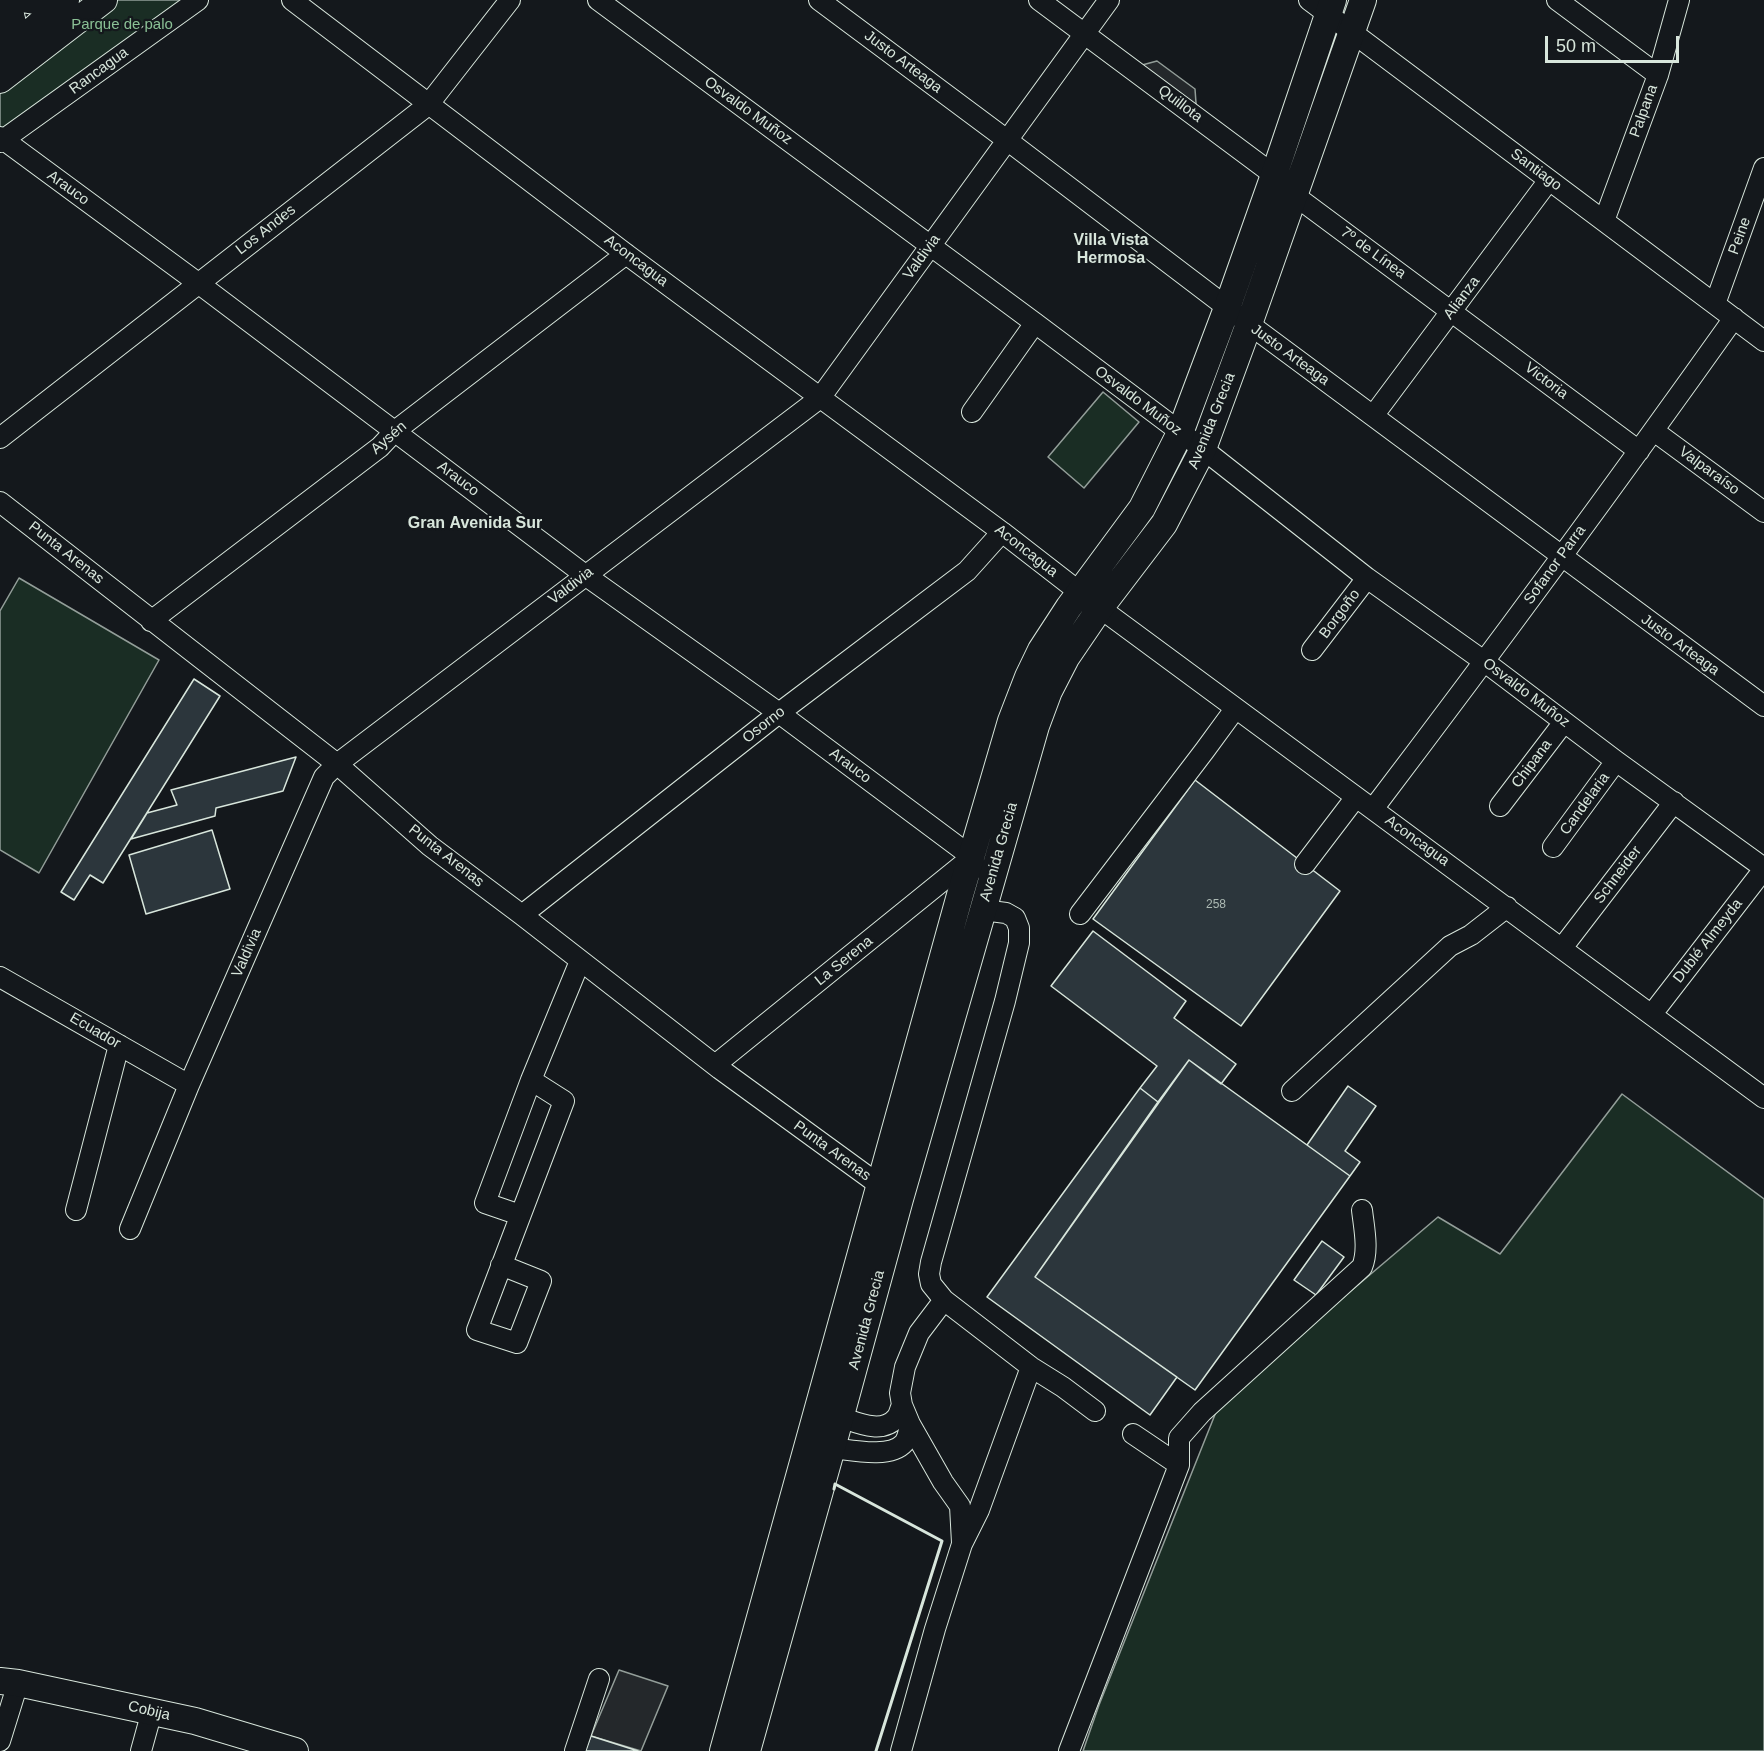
<!DOCTYPE html>
<html>
<head>
<meta charset="utf-8">
<style>
	body { margin:0 }
	#map { position:relative; width:1764px; height:1751px; overflow:hidden; background:#14181c; font-family:Helvetica,sans-serif }
	canvas { display:block }
	.scale { position:absolute; left:1545px; top:36px; width:134px; height:27px; box-sizing:border-box; border:3px solid #d8e6dc; border-top:0; padding-left:8px; font-size:18px; line-height:21px; white-space:nowrap; color:#d8e6dc; -webkit-text-stroke:4px #14181c; paint-order:stroke }
</style>
</head>
<body>
<div id="map">
<canvas width="1764" height="1751"></canvas>
<div class="scale">50 m</div>
</div>
<script>
const c = document.querySelector('canvas').getContext('2d');
c.lineJoin = 'round';
function paint(path, color) { c.fillStyle = color; c.fill(path, 'evenodd'); }
function strokePath(path, color, width, dash) { c.strokeStyle = color; c.lineWidth = width; c.lineCap = dash ? 'butt' : 'round'; c.setLineDash(dash || []); c.stroke(path); }
function drawText(font, color, halo, rows, align = 'center') {
  c.font = font + ' Helvetica,sans-serif'; c.lineWidth = 4.5; c.setLineDash([]); c.textBaseline = 'middle'; c.strokeStyle = halo; c.fillStyle = color; for (const [text, x, y, turn = 0] of rows) {
    c.save(); c.translate(x, y); c.rotate((+turn || 0) * Math.PI / 180); c.textAlign = isNaN(turn) ? turn : align; if (halo) c.strokeText(text, 0, 0); c.fillText(text, 0, 0); c.restore();
  }
}
const green = new Path2D(`
	M116 0H198L0 137V85Z
	M1103 392 1139 422 1084 488 1048 457Z
	M19 578 159 660 39 873 0 850V611Z
	M1622 1094 1764 1199V1751H1083L1099 1705 1220 1402 1438 1217 1500 1254Z`);
paint(green, '#1a2d24');
strokePath(green, '#939e99', 1.5);
const parking = new Path2D(`
	M1157 61 1195 89 1197 117 1131 68Z
	M619 1670 668 1686 641 1751 591 1736Z`);
paint(parking, '#24282b');
strokePath(parking, '#939e99', 1.5);
const building = new Path2D(`
	M194 679 220 696 103 883 90 875 74 900 61 892Z
	M296 757 283 791 216 808 215 816 131 839 147 813 177 805 171 790Z
	M1195 780 1340 891 1241 1026 1093 919Z
	M212 830 230 889 146 914 129 855Z
	M1093 931 1186 1001 1174 1018 1236 1064 1221 1084 1189 1060 1158 1102 1140 1088 1157 1066 1051 986Z
	M1189 1060 1350 1176 1195 1390 1035 1277Z
	M1348 1086 1376 1106 1345 1151 1360 1162 1350 1176 1307 1145Z
	M1140 1088 1158 1102 1035 1277 1177 1377 1150 1415 987 1297Z
	M1322 1241 1344 1257 1316 1295 1294 1280Z
	M591 1736 638 1751H585Z`);
paint(building, '#2c363c');
strokePath(building, '#d8e6dc', 1.5);
const minor = new Path2D(`
	M292 0 626 254 1002 532 1100 608 1764 1098
	M598 0 1035 323 1203 449 1367 578 1485 662 1616 761 1764 868
	M819 0 1007 140 1249 324 1764 706
	M1039 0 1274 175
	M1309 0 1764 341
	M1557 0 1658 75
	M0 137 198 283 585 575 779 713 972 857 976 868
	M0 142 198 0
	M1294 195 1639 451
	M1604 221 1658 75 1679 0
	M1715 304 1764 168
	M972 412 1035 323
	M1373 416 1549 180
	M1654 431 1764 512
	M0 438 428 105 510 0
	M0 502 337 764 430 846 522 915 720 1069 889 1192
	M151 621 380 447 395 431 626 254
	M1312 650 1367 578
	M1500 806 1564 722
	M1373 809C1496 647 1616 484 1734 318
	M1553 847 1616 761
	M1305 864 1356 797
	M983 910 1006 913 1015 918 1019 928V943L1005 1001 931 1262 929 1274 931 1284 944 1300 1031 1367 1063 1387 1095 1411
	M1080 914 1205 750 1235 709
	M522 915 779 713 967 571 1002 532
	M1562 948 1674 802
	M0 977 189 1085
	M1652 1014 1764 869
	M715 1065 972 857
	M1292 1091 1450 946 1471 935 1507 907
	M76 1210 119 1045
	M520 1215 485 1203 531 1080 580 961
	M130 1229 189 1085 324 777 337 764 820 398 1109 0
	M501 1265 541 1281 517 1343 477 1330 564 1101 531 1080
	M944 1300 919 1333 905 1367 900 1393 902 1405 910 1424 943 1482 960 1506 962 1543
	M840 1417C856 1422 882 1435 896 1418 899 1415 900 1409 902 1405
	M1133 1434 1179 1465V1438L1202 1412 1362 1267C1369 1250 1364 1228 1362 1210
	M832 1448C851 1450 890 1459 904 1443 908 1438 909 1430 910 1424
	M0 1741 18 1683
	M141 1751 152 1711
	M575 1751 599 1679
	M901 1751 935 1629 962 1544 979 1510 1031 1367
	M1069 1751 1179 1465`);
const major = new Path2D(`
	M6 0C14 22 15 25 10 48
	M28 0 48 3 60 0
	M0 56 35 28 66 0
	M0 80 104 0
	M0 1681 18 1683 195 1721 295 1751
	M723 1751 960 895 1011 721 1028 677 1041 650 1069 607 1142 508 1180 433 1227 308 1274 175 1333 0
	M747 1751 832 1448 900 1199 1036 726 1049 691 1066 658 1100 608 1164 524 1203 449 1249 324 1363 0`);
strokePath(minor, '#d8e6dc', 22);
strokePath(major, '#d8e6dc', 28);
strokePath(minor, '#14181c', 20);
strokePath(major, '#14181c', 26);
strokePath(new Path2D(`
	M834 1489 835 1484 942 1541 876 1751`), '#d8e6dc', 3);
drawText('12px', '#adbab4', null, [
	["258",1216,905]
]);
drawText('15px', '#8ac095', '#14181c', [
	["Parque de palo",122,25]
]);
drawText('15px', '#d8e6dc', '#14181c', [
	["Justo Arteaga",903,62,37],
	["Rancagua",99,71,-36],
	["Quillota",1180,104,37],
	["Osvaldo Muñoz",748,111,36],
	["Palpana",1644,111,-70],
	["Santiago",1536,170,37],
	["Arauco",68,188,36],
	["Los Andes",266,230,-38],
	["Peine",1740,236,-70],
	["7º de Línea",1373,253,36],
	["Valdivia",922,257,-54],
	["Aconcagua",636,261,37],
	["Alianza",1462,298,-53],
	["Justo Arteaga",1290,355,36],
	["Victoria",1546,381,37],
	["Osvaldo Muñoz",1138,401,37],
	["Avenida Grecia",1212,421,-68],
	["Aysén",389,438,-41],
	["Valparaíso",1709,471,36],
	["Arauco",458,479,37],
	["Aconcagua",1026,551,38],
	["Punta Arenas",66,553,38],
	["Sofanor Parra",1555,565,-54],
	["Valdivia",571,586,-37],
	["Borgoño",1340,614,-53],
	["Justo Arteaga",1680,645,36],
	["Osvaldo Muñoz",1526,693,37],
	["Osorno",764,725,-38],
	["Chipana",1532,764,-53],
	["Arauco",850,766,37],
	["Candelaria",1585,804,-54],
	["Aconcagua",1417,841,36],
	["Avenida Grecia",999,852,-74],
	["Punta Arenas",446,856,38],
	["Schneider",1618,875,-53],
	["Dublé Almeyda",1708,941,-52],
	["Valdivia",247,953,-66],
	["La Serena",844,961,-39],
	["Ecuador",95,1031,30],
	["Punta Arenas",832,1151,36],
	["Avenida Grecia",867,1320,-75],
	["Cobija",149,1711,13]
]);
drawText('bold 16px', '#d8e6dc', '#14181c', [
	["Villa Vista",1111,241],
	["Hermosa",1111,259],
	["Gran Avenida Sur",475,524]
]);
</script>
</body>
</html>
